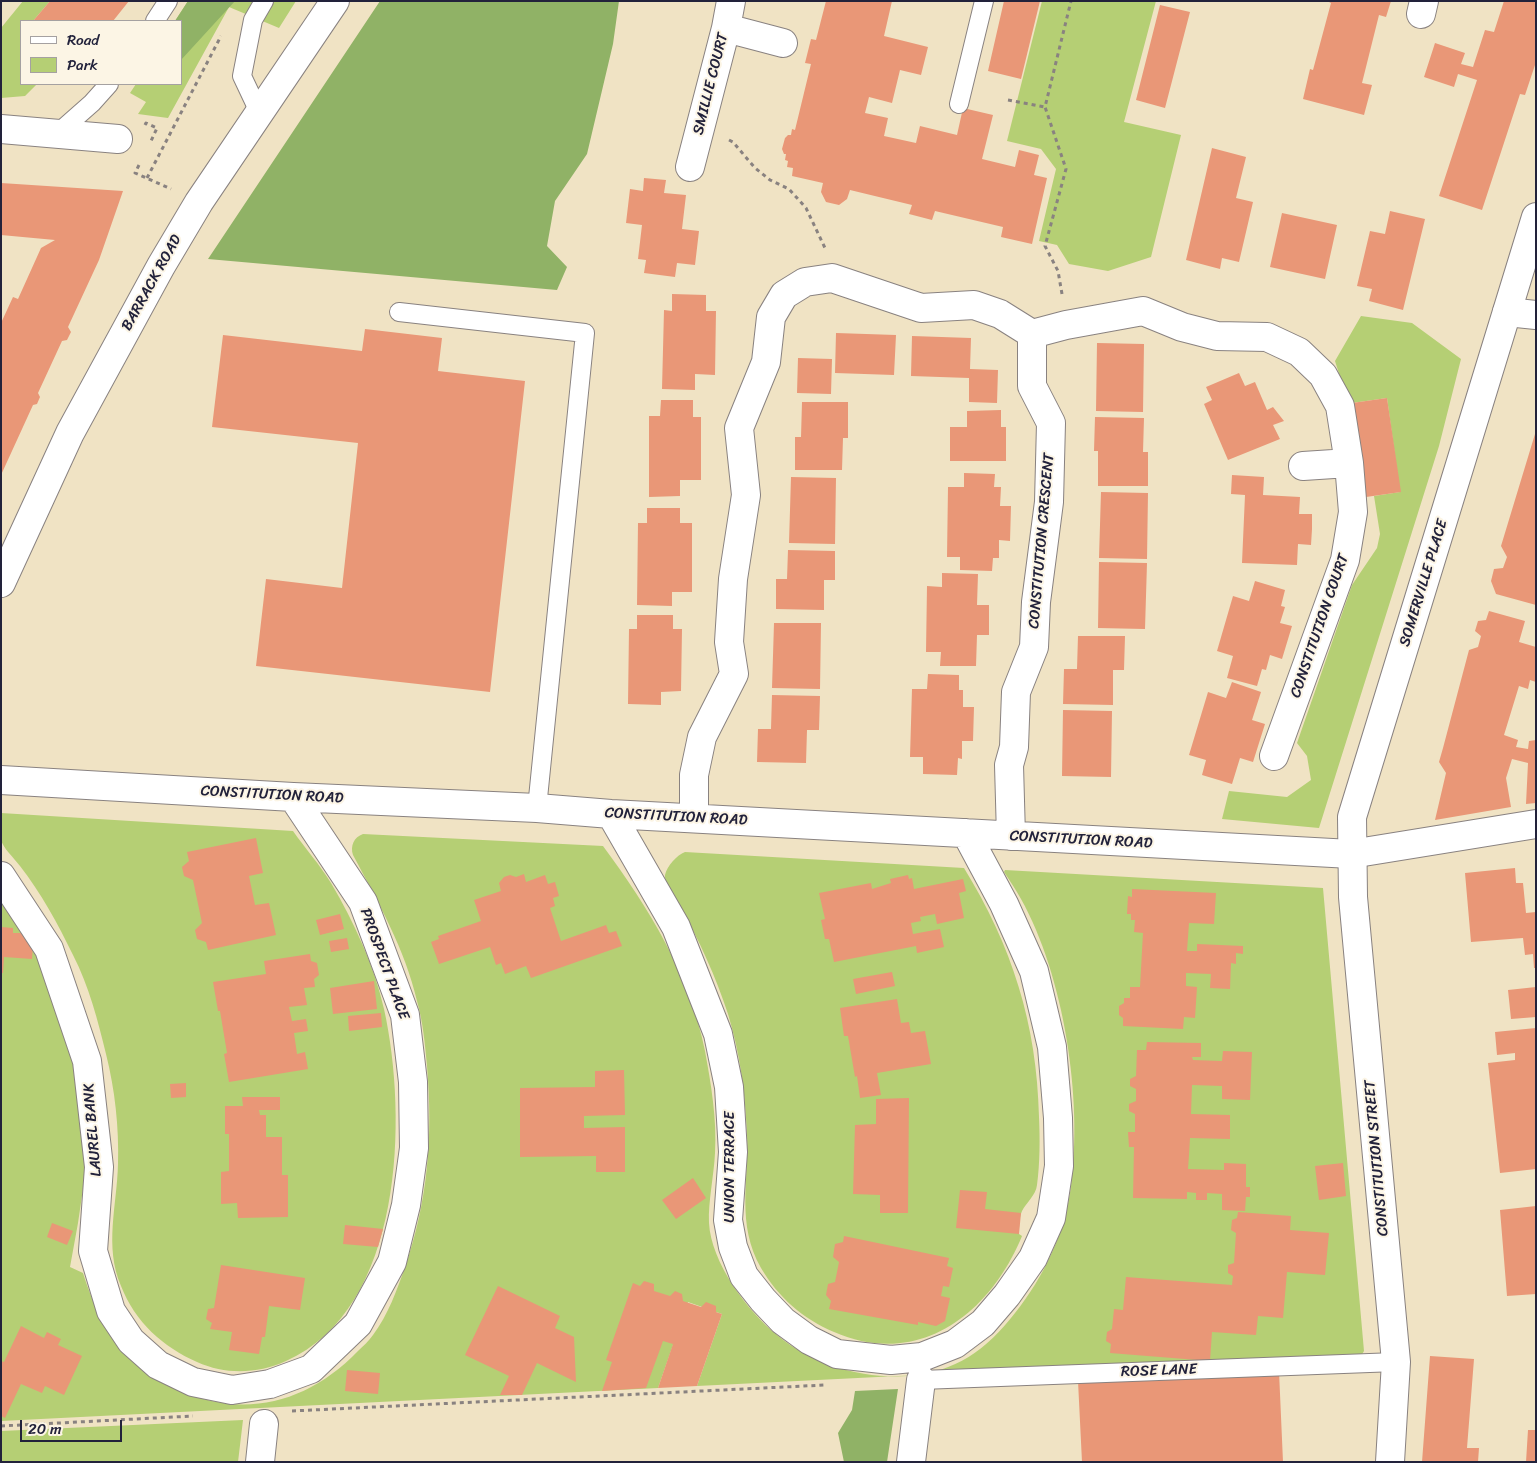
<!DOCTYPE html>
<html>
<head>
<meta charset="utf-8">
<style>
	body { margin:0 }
	#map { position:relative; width:1537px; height:1463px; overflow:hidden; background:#f0e3c4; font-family:Sriracha,sans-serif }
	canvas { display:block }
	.frame { position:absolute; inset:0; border:2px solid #22223b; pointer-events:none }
	.legend { position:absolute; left:20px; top:20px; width:162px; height:65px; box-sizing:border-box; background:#fcf5e5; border:1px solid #a5a1a1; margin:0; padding:6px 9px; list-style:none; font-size:15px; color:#22223b }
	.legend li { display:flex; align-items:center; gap:10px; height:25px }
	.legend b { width:25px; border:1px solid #a5a1a1 }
	.scale { position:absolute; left:20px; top:1420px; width:102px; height:22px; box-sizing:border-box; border:2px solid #22223b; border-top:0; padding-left:6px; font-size:15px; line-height:18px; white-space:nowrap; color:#22223b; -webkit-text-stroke:4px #fcf5e5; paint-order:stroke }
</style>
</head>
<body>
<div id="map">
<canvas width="1537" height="1463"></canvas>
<div class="frame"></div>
<ul class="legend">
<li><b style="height:6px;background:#fff"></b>Road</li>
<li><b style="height:14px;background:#b5cf74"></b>Park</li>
</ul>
<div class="scale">20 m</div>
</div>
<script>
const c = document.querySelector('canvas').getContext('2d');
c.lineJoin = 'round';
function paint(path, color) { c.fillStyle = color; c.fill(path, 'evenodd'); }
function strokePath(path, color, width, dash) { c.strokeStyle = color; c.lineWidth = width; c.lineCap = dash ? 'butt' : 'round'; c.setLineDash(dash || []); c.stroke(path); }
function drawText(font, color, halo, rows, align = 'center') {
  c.font = font + ' Sriracha,sans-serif'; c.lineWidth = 4; c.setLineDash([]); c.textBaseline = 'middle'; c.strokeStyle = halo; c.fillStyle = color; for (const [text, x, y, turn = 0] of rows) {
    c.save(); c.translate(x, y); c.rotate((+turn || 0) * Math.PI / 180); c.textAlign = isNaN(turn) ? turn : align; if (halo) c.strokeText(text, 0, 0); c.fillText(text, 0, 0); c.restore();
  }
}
paint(new Path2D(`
	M23 1H50L33 21H21V84H37L25 96 1 98V28Z
	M188 1H296L279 28 229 7 168 118 138 114 146 102 130 93 136 84H181V21H175Z
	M1042 1H1156L1124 122 1181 135 1151 257 1108 271 1069 264 1057 245 1039 241 1056 169 1041 149 1007 141Z
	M1361 316 1412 323 1461 359 1439 446 1319 828 1222 819 1229 791 1287 797 1311 780 1307 756 1297 743 1352 585 1377 548 1380 534 1374 496 1400 492 1387 398 1352 403 1342 383 1335 361Z
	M1 813 293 831C305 848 320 865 331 883 354 922 374 965 384 1009 408 1117 404 1309 286 1361 257 1374 226 1375 197 1362 163 1347 135 1322 121 1286 104 1246 117 1206 118 1164 119 1127 115 1090 106 1054 98 1021 89 986 73 955 58 924 41 893 20 866 14 858 3 848 1 840 0 832 1 822 1 813Z
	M363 834 603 846C649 908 690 975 705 1051 711 1084 717 1119 715 1153 714 1175 708 1202 709 1223 711 1262 747 1311 777 1335 813 1365 862 1379 908 1376 956 1372 986 1350 1015 1313 1044 1277 1065 1232 1071 1186 1083 1099 1064 976 1021 899 1016 890 1010 881 1004 872L1005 870 1323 888 1364 1351 1361 1356 1254 1363 898 1376 697 1386 722 1314 688 1302 658 1388 1 1421V896L33 946 44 970 72 1049 85 1145 84 1182 78 1223 70 1267 83 1273C93 1305 108 1337 133 1361 145 1373 161 1382 177 1389 243 1420 308 1403 358 1351 363 1346 369 1341 373 1335 388 1315 397 1290 405 1267 428 1201 433 1136 427 1066 425 1044 423 1022 417 1001 405 949 378 902 353 855 350 846 354 837 363 834Z
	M685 852 964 868C1012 946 1037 1024 1039 1117 1040 1139 1040 1163 1037 1185 1036 1195 1026 1203 1022 1211 1019 1218 1019 1227 1019 1234L1022 1236C990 1314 919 1369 834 1332 803 1319 778 1297 761 1268 736 1224 749 1181 747 1134 745 1092 740 1053 728 1014 716 977 699 940 680 906 676 898 664 884 665 875 667 866 677 855 685 852Z
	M243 1420 238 1462H1V1431Z`), '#b5cf74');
paint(new Path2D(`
	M188 1H235L181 60V21H175Z
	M380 1H619L613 44 587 154 555 201 547 246 567 267 557 290 208 259Z
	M898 1389 887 1462H844L838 1433 852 1410 855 1391Z`), '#90b266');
paint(new Path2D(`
	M50 1H129L113 21H33Z
	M826 1H892L884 36 928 47 921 75 900 70 892 103 869 97 865 113 888 118 884 136 916 143 920 126 957 135 963 108 993 115 982 159 1015 167 1019 150 1039 155 1034 175 1047 178 1032 244 1001 237 1003 227 935 211 932 220 909 214 912 205 850 190 847 199 839 205 826 202 821 192 823 183 792 176 793 168 787 167 788 161 785 160 786 154H784L782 149 785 138 788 135H791L792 129 795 130 811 64 805 63 811 39 816 40Z
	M1004 1H1040L1021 79 988 71Z
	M1327 1H1391L1386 17 1379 15 1362 83 1372 85 1364 115 1303 99 1310 69 1313 70 1331 3Z
	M1504 1H1536V62L1525 95 1520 94 1482 210 1439 196 1477 80 1458 74 1454 87 1424 77 1435 43 1465 53 1461 64 1473 67 1485 30 1494 32Z
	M1160 5 1190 12 1165 108 1136 100Z
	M1212 148 1246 157 1236 198 1253 202 1239 262 1222 258 1220 269 1186 260Z
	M644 178 666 180 664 193 686 195 682 229 699 231 695 265 677 263 675 277 644 273 646 260 638 259 642 225 626 223 630 189 643 191Z
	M1 183 123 191 99 260 68 327 71 332 67 340 62 341 38 393 40 397 37 404 33 405 1 475V323L13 297 18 299 41 248 55 240 1 235Z
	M1390 211 1425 219 1403 310 1369 301 1372 289 1357 286 1370 231 1385 234Z
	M1282 213 1337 225 1325 279 1270 267Z
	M672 294 706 295V311H716L715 375 695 374V390L662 389 664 310 672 311Z
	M365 329 442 338 438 371 525 381 490 692 256 666 266 579 342 588 358 443 212 427 223 335 362 351Z
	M836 333 896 335 894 375 835 373Z
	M912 336 971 338 970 369 998 370 997 403 969 402V378L911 376Z
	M1097 343 1144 344 1143 412 1096 411Z
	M798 358 832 359 831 394 797 393Z
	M1239 373 1245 386 1255 382 1267 410 1273 407 1284 421 1273 425 1280 439 1228 460 1204 404 1212 400 1206 387Z
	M1387 398 1401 492 1366 497 1352 403Z
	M661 400H693V417H701V480H680V496L649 497V416H660Z
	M802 402H848V438H843L842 470H795V437H801Z
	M1001 410V427H1006V461H950V427H967V411Z
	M1095 417 1144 418 1143 452H1148V486H1098V451H1094Z
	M1535 434H1536V605L1496 594 1491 581 1494 569 1503 568 1507 557 1501 546Z
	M964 473 995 474 994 487H1001L1000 506H1011L1010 541 999 540V558H993L992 571 960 570V557H947L948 487H964Z
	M1232 475 1264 477 1263 495 1300 497 1299 514H1312V529L1311 545 1298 544 1297 565 1242 563 1245 495 1231 494Z
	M791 477 836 478 835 544 789 543Z
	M1101 492 1148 493 1147 559 1099 558Z
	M647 508H680V523H692V592H672V606L637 605 638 523H647Z
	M788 550 835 551V580H824V610L776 609V579H787Z
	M1099 562 1147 563 1145 629 1098 628Z
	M942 573 978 574 977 605H989V635H977L976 666H940L941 652H926L927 586 942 587Z
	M1255 581 1285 590 1281 606 1285 607 1280 623 1292 626 1282 659 1270 655 1266 670 1262 669 1257 686 1227 678 1233 656 1217 651 1233 596 1249 601Z
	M1489 611 1525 621 1519 642 1536 647V682L1530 680 1528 689 1519 686 1504 735 1518 740 1516 747 1528 749 1529 741 1536 740V803L1526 804 1528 763 1512 759 1506 778 1511 807 1435 820 1446 773 1439 762 1443 748 1469 650 1478 647 1481 636 1475 631 1478 621 1486 620Z
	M637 615H673V629H682L681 691 661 692V705L628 704 629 629H637Z
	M774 623H821L820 689 772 688Z
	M1078 636H1125L1124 670H1113V705L1063 704 1064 669H1077Z
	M928 674 959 675V690H963V707H974L973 741H962V759L958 758 957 775 923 774V757H910L912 689H927Z
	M1232 682 1261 692 1252 720 1265 724 1253 762 1240 758 1232 784 1202 775 1206 760 1189 755 1208 692 1226 698Z
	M772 695 820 696 819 730H807L806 763 757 762 758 729H771Z
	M1063 710 1112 711 1111 777 1062 776Z
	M256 838 263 873 249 876 255 905 269 903 276 935 208 950 206 942 197 939 195 930 202 923 193 880 184 876 182 867 189 861 187 852Z
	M1515 868 1516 883H1523L1526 913 1536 912V968H1534L1533 954 1525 955 1523 938 1471 942 1465 873Z
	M524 874 526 882 545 875 548 884 555 882 559 896 553 898 555 906 550 908 561 941 606 925 609 933 616 931 622 946 531 978 526 966 505 974 501 963 496 965 490 947 439 964 431 942 439 939 438 936 481 921 474 900 501 891 499 883 504 877 510 875 516 877Z
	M908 875 909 879 912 878 914 889 963 879 966 891 959 893 964 918 937 924 935 914 920 917 921 921 911 923 913 934 940 929 944 947 917 953 916 946 834 962 829 939H825L821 920 825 919 819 893 871 883 872 889 891 883 890 879Z
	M1132 889 1216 893 1214 924 1189 923 1187 951H1197V944L1243 946V954L1236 953V964L1231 963 1230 989 1210 988 1211 974 1186 973V986L1197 987 1195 1018 1184 1017 1183 1029 1123 1026V1018L1119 1015V1006L1124 1003V998H1130V987H1140L1143 933 1134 932 1135 920H1131V914H1127L1128 896 1132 897Z
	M340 914 344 929 320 935 316 920Z
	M1 927 13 928V933H26L33 946 32 959 4 957 3 973H1Z
	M347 938 349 949 331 952 329 941Z
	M310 954 311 961 317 963 319 975 314 979 315 987 304 988 307 1005 289 1007 292 1021 306 1019 308 1031 294 1033 297 1054 305 1052 308 1069 229 1082 224 1054 227 1053 220 1011H218L213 982 266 974 264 961Z
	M892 972 895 986 856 994 853 979Z
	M374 981 377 1009 333 1014 330 988Z
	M1536 987V1017L1511 1019 1508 990Z
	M897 999 901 1023 909 1022 911 1033 925 1031 931 1064 877 1073 881 1095 860 1098 857 1076 855 1077 848 1036H844L840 1008Z
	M381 1013 382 1027 349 1031 348 1016Z
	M1536 1028V1169L1500 1173 1488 1063 1515 1060V1053L1497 1055 1495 1032Z
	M1147 1042 1201 1043V1057H1192L1193 1060 1222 1061 1223 1051 1252 1052 1250 1100 1222 1099V1086L1192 1085 1191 1114 1230 1115V1139L1190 1138 1189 1155 1188 1169 1224 1170V1163L1246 1164V1187H1250V1197H1246L1245 1211 1222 1210V1194L1207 1193V1200H1196V1193L1187 1192V1199L1133 1198 1134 1147H1129L1128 1132H1135V1114L1129 1111V1104L1136 1101V1089L1130 1086V1079L1136 1076 1137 1050H1146Z
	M624 1070 625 1115 584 1116V1128L625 1127V1172H596V1156L520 1157V1088L595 1087V1071Z
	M186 1083V1097L171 1098 170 1084Z
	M242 1097H280V1110H259L260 1115H266V1137H282V1175H288V1217L238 1218 237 1203 221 1204V1172L229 1171V1134H225V1106H243Z
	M909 1098 908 1213H880V1195L853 1194 855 1125 876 1124V1099Z
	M1343 1163 1346 1196 1319 1200 1315 1166Z
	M693 1178 706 1198 676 1219 662 1200Z
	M960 1190 987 1192 985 1209 1021 1213 1019 1234 956 1228Z
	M1536 1206V1294L1507 1296 1500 1210Z
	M1238 1212 1291 1216 1290 1230 1329 1233 1325 1275 1287 1272 1283 1318 1258 1316 1256 1335 1212 1332 1210 1361 1110 1353 1111 1344 1106 1341 1107 1332 1112 1329 1114 1309 1123 1310 1126 1277 1232 1285 1233 1276 1228 1273V1265L1234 1263 1236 1233 1231 1230 1232 1220 1237 1218Z
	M52 1223 73 1231 67 1245 47 1237Z
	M345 1225 383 1229 378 1247 343 1244Z
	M844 1236 949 1258 947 1266 953 1268 949 1287 943 1286 941 1296 950 1298 945 1321 936 1326 918 1322V1325L829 1309 831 1301 826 1295 828 1284 835 1282 839 1262 833 1257 835 1244 843 1242Z
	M221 1265 305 1278 300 1310 269 1306 265 1337H262L259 1354 229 1350 232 1332 210 1329 212 1323 206 1319 208 1309 214 1308Z
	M644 1281 654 1284V1291L670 1296 675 1291 682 1294 683 1301 701 1307 706 1302 716 1306V1312L722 1314 697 1386 658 1388 673 1344 663 1341 646 1388 602 1391 612 1362 606 1360 633 1283 640 1286Z
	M498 1286 560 1316 555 1328 574 1337 576 1382 537 1363 522 1395H500L509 1376 465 1355Z
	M21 1326 44 1338 47 1332 61 1339 58 1345 82 1356 64 1395 45 1386 42 1393 21 1384 5 1418 1 1416V1361L4 1362Z
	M1430 1356 1474 1359 1467 1448H1479L1478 1462H1422Z
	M347 1370 380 1373 378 1394 345 1391Z
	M1279 1371 1283 1462H1082L1078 1381Z
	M1528 1430H1536V1462H1526Z`), '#e99777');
const lane = new Path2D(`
	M155 21 168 1
	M959 104 984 1
	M259 112 242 76 253 20 264 1
	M58 133 92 103 109 84
	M399 312 585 333 537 808
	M921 1380 1396 1362`);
const street = new Path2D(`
	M1421 14 1424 1
	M726 28 783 43
	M1 129 118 139
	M690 167 726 28 731 1
	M1507 312 1536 315
	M1032 334 1066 325 1143 311 1182 327 1217 336 1267 337 1299 352 1323 375 1340 406 1349 463 1353 512 1345 560 1274 756
	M1303 466 1349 463
	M1 583 70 433 161 266 199 202 335 1
	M1 780 293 797 537 808 611 814 1351 854 1536 824
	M611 814 676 927 718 1034 729 1087 733 1152 728 1220 733 1247 744 1276 763 1300 783 1321 809 1340 837 1354 891 1360 922 1357 955 1344 983 1323 1007 1295 1033 1258 1051 1218 1059 1166 1058 1118 1052 1047 1034 971 1004 904 966 833
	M694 818V775L702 737 734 674 729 642 733 579 746 495 739 428 766 362 771 317 784 295 805 282 832 278 921 308 974 305 1000 314 1032 334
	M1011 836 1009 765 1014 747 1016 692 1034 647 1036 602 1049 502 1051 423 1032 386V334
	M1 876 49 949 87 1061 99 1167 93 1251 111 1311 131 1341 158 1365 193 1382 232 1390 270 1384 311 1369 358 1324 392 1262 406 1205 414 1148 413 1082 405 1015 363 902 293 797
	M260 1462 264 1424
	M911 1462 921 1380`);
const secondary = new Path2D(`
	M1390 1462 1396 1362 1353 897 1352 817 1536 217`);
strokePath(lane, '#898280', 20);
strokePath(street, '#898280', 30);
strokePath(secondary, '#898280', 30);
strokePath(new Path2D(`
	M1008 100 1045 107
	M145 125 146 123 157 128 151 141
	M729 140 733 142 755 168 770 180 789 189 806 208 825 248
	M139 165 135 173 171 189
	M147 178 221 36
	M1062 294 1058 271 1045 246 1066 169 1045 107 1071 1
	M292 1411 825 1385
	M1 1426 193 1416`), '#898280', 3, [4, 4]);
strokePath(lane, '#fff', 18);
strokePath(street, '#fff', 28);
strokePath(secondary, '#fff', 28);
drawText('15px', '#22223b', '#fcf5e5', [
	["SMILLIE COURT",711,84,-76],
	["BARRACK ROAD",152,283,-61],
	["CONSTITUTION CRESCENT",1042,541,-85],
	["SOMERVILLE PLACE",1424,583,-73],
	["CONSTITUTION COURT",1320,626,-71],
	["CONSTITUTION ROAD",272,795,3],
	["CONSTITUTION ROAD",676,817,3],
	["CONSTITUTION ROAD",1081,840,3],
	["PROSPECT PLACE",384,964,70],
	["LAUREL BANK",93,1130,-95],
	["CONSTITUTION STREET",1377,1158,-95],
	["UNION TERRACE",730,1167,-90],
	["ROSE LANE",1159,1371,-2]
]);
</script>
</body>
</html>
